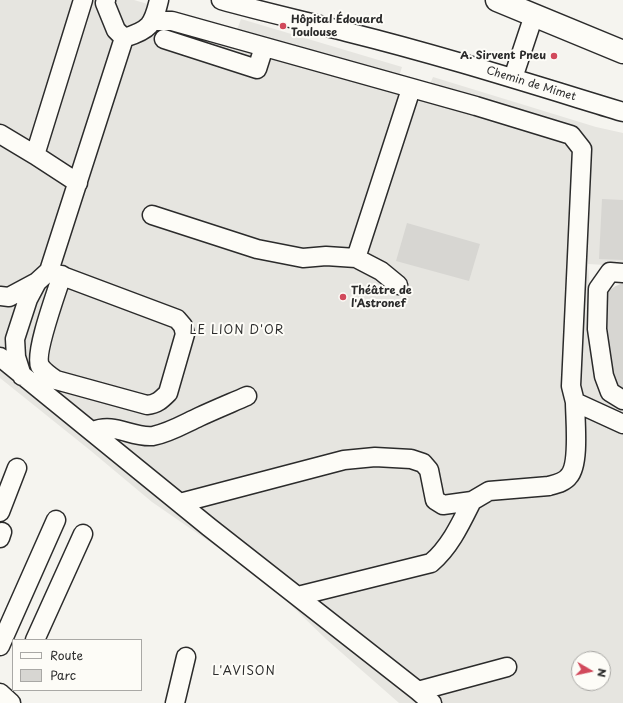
<!DOCTYPE html>
<html>
<head>
<meta charset="utf-8">
<style>
	body { margin:0 }
	#map { position:relative; width:623px; height:703px; overflow:hidden; background:#f5f4ef; font-family:"Playpen Sans",sans-serif }
	canvas { display:block }
	.legend { position:absolute; left:12px; top:639px; width:130px; height:52px; box-sizing:border-box; background:#fdfcf7; border:1px solid #a9a8a5; margin:0; padding:5px 7px; list-style:none; font-size:12px; color:#2b2b2b }
	.legend li { display:flex; align-items:center; gap:8px; height:20px }
	.legend b { width:20px; border:1px solid #a9a8a5 }
	.north { position:absolute; left:571px; top:651px; width:40px; height:40px; box-sizing:border-box; background:#fdfcf7; border:1px solid #a9a8a5; border-radius:50%; rotate:99deg; font-size:11px; font-weight:700; line-height:16px; text-align:center; color:#2b2b2b }
	.north::after { content:''; display:block; margin:auto; width:14px; height:18px; background:#d1495b; clip-path:polygon(50% 0,100% 100%,50% 72%,0 100%) }
</style>
</head>
<body>
<div id="map">
<canvas width="623" height="703"></canvas>
<ul class="legend">
<li><b style="height:5px;background:#fdfcf7"></b>Route</li>
<li><b style="height:11px;background:#d7d6d2"></b>Parc</li>
</ul>
<div class="north">N</div>
</div>
<script>
const c = document.querySelector('canvas').getContext('2d');
c.lineJoin = 'round';
function paint(path, color) { c.fillStyle = color; c.fill(path, 'evenodd'); }
function strokePath(path, color, width, dash) { c.strokeStyle = color; c.lineWidth = width; c.lineCap = dash ? 'butt' : 'round'; c.setLineDash(dash || []); c.stroke(path); }
function drawText(font, color, halo, rows, align = 'center') {
  c.font = font + ' "Playpen Sans",sans-serif'; c.lineWidth = 4; c.setLineDash([]); c.textBaseline = 'middle'; c.strokeStyle = halo; c.fillStyle = color; for (const [text, x, y, turn = 0] of rows) {
    c.save(); c.translate(x, y); c.rotate((+turn || 0) * Math.PI / 180); c.textAlign = isNaN(turn) ? turn : align; if (halo) c.strokeText(text, 0, 0); c.fillText(text, 0, 0); c.restore();
  }
}
paint(new Path2D(`
	M0 0H134L237 30 241 19 402 67 399 77 430 84 433 77 596 127 623 133V266L588 264 597 383 623 405V703H399L326 639 265 580 152 502 91 451 0 378ZM579 659H603V683H579Z`), '#e6e5e0');
paint(new Path2D(`
	M602 199 623 200V260L599 259Z
	M407 223 480 244 469 281 396 261Z
	M623 283V391L614 387C609 362 594 319 606 295 609 289 617 285 623 283Z`), '#d7d6d2');
const minor = new Path2D(`
	M106 0 105 3 116 30 124 38C150 30 153 25 159 0
	M221 0C263 12 305 21 347 32 440 55 531 84 623 112
	M154 21H172L476 106 571 135 582 149 571 386 575 402 623 424
	M164 39 257 69 264 47
	M513 78 534 15
	M0 134 35 155
	M78 183 35 155 83 0
	M152 215 257 249 303 258 326 256 356 258 411 89
	M356 258 381 271 398 285
	M49 271 177 319 183 326 185 334 168 393C161 400 157 404 147 405L56 380C50 376 44 372 40 366 34 353 57 291 62 275
	M623 273 610 272 598 289 597 329 604 376 610 392 623 400
	M0 296 9 297 37 282
	M0 357 209 527 418 691 507 667
	M22 376 16 357 15 339 28 299 37 282 49 271 124 38
	M93 431C115 422 131 438 153 436 169 433 184 424 199 417 214 410 231 403 247 396
	M180 503 344 460 375 457 411 459 423 463 429 470 435 500 443 505 472 501 489 491 549 486C556 484 565 482 569 476 580 464 575 419 575 402
	M0 512 17 468
	M0 538 2 532
	M298 596 431 563C450 547 461 523 472 501
	M35 640 83 534
	M0 646 56 520
	M418 691 432 703
	M0 693 11 703
	M175 703 186 657`);
const major = new Path2D(`
	M497 0 623 52`);
strokePath(minor, '#2b2b2b', 21);
strokePath(major, '#2b2b2b', 25);
strokePath(minor, '#fdfcf7', 18);
strokePath(major, '#fdfcf7', 22);
for (const [x, y, r, color] of [
	[283,26,4,"#d1495b"],
	[554,56,4,"#d1495b"],
	[343,297,4,"#d1495b"]
]) { const dot = new Path2D(); dot.arc(x, y, r, 0, 2 * Math.PI); c.fillStyle = color; c.fill(dot); strokePath(dot, '#fdfcf7', 1.5); }
drawText('bold 11px', '#2b2b2b', '#fdfcf7', [
	["Hôpital Édouard",291,20],
	["Toulouse",291,33],
	["A. Sirvent Pneu",546,56,"right"],
	["Théâtre de",351,291],
	["l'Astronef",351,304]
], 'left');
drawText('11px', '#2b2b2b', '#fdfcf7', [
	["Chemin de Mimet",531,84,17]
]);
c.letterSpacing = '1px';
drawText('12px', '#2b2b2b', '#fdfcf7', [
	["LE LION D'OR",237,331],
	["L'AVISON",244,672]
]);
c.letterSpacing = '0px';
</script>
</body>
</html>
